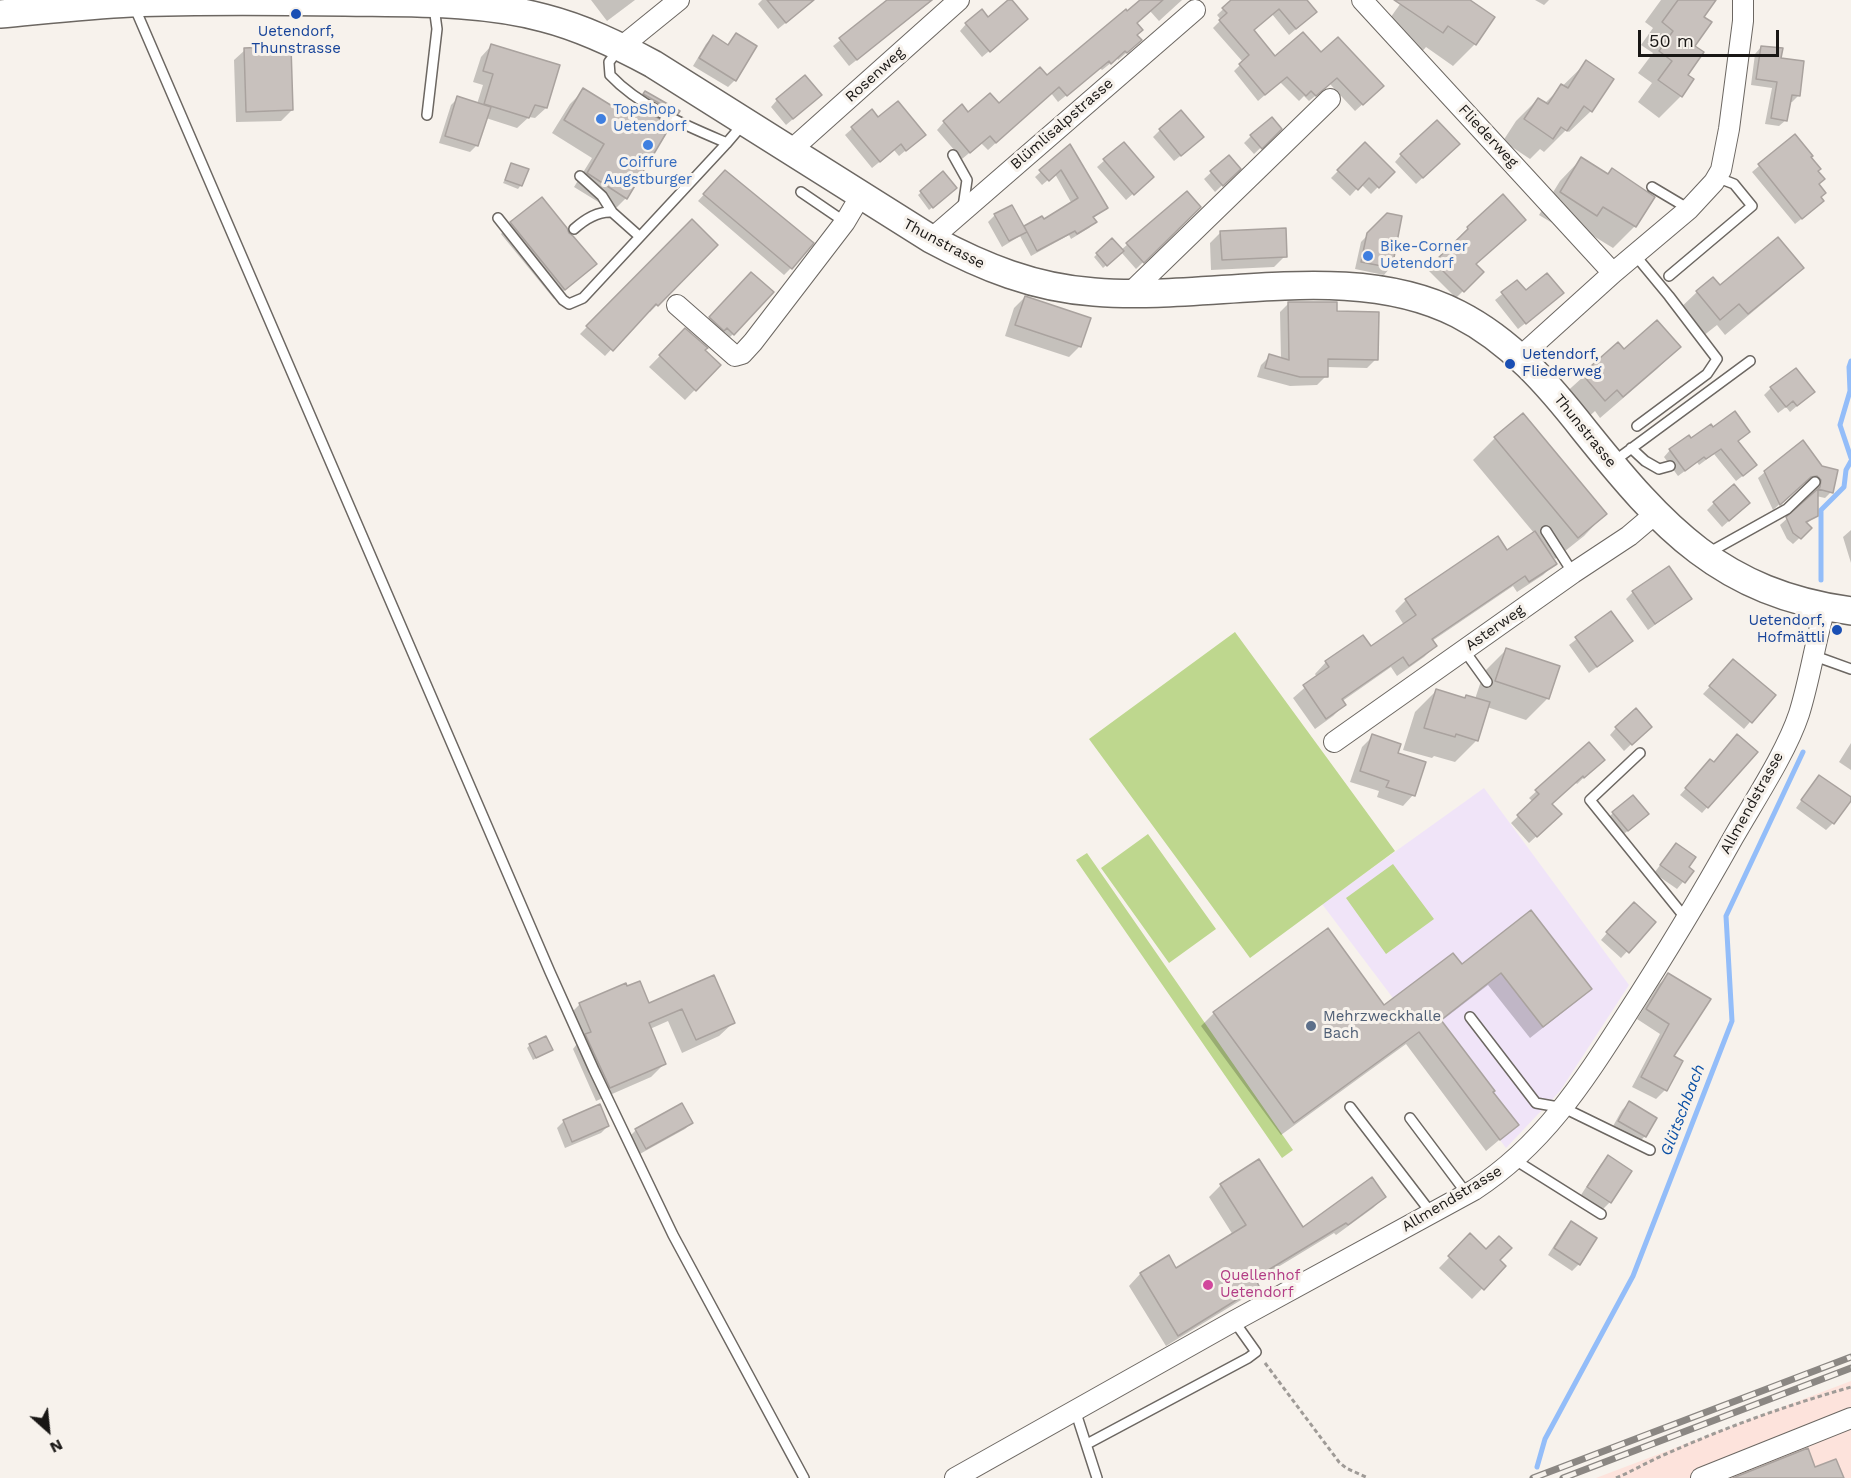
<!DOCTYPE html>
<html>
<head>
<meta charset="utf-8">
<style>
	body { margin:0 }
	#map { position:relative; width:1851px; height:1478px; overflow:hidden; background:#f7f2ec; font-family:"Work Sans",sans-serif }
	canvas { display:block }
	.north { position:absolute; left:18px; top:1400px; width:60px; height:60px; -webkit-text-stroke:4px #f7f2ec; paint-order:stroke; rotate:153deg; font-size:16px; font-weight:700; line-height:24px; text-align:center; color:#191715 }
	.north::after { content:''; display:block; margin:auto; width:21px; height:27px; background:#191715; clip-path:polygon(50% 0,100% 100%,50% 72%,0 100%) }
	.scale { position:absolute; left:1638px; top:30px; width:141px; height:27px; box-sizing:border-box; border:3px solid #191715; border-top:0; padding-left:8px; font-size:18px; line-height:21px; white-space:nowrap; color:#191715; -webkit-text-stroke:4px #f7f2ec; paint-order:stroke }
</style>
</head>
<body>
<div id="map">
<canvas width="1851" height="1478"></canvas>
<div class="north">N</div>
<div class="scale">50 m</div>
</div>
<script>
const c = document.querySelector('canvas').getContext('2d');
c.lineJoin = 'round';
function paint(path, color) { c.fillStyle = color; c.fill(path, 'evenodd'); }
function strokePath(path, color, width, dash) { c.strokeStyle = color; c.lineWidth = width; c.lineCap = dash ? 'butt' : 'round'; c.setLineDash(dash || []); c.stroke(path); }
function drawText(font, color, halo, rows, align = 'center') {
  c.font = font + ' "Work Sans",sans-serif'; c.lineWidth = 6; c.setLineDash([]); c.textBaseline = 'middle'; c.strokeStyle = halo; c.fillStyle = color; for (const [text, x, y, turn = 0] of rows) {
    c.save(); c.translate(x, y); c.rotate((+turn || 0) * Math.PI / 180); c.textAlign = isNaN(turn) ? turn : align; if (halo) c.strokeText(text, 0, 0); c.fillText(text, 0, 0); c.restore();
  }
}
paint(new Path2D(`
	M1851 1381V1478H1596Z`), '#fde3dc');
paint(new Path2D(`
	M1484 788 1629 985 1560 1091 1506 1148 1322 904Z`), '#f0e4f8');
paint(new Path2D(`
	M1235 632 1395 851 1250 958 1089 739Z
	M1148 834 1216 929 1169 963 1101 868Z
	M1087 853 1293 1150 1282 1158 1076 860Z
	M1393 864 1434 919 1386 954 1346 898Z`), '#bed78e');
paint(new Path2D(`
	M591 0H635L607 21Z
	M762 0H802L799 12 778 29 758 4Z
	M891 0H933L849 66 833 46Z
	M1141 0H1182L1159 21 1150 11 1136 23V36L1132 48 1118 60 1117 58 1102 70 1100 68 1058 102 1051 93 988 150 981 143 962 159 937 130 944 122 999 105 1047 77Z
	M1233 0H1305L1308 19 1289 35 1272 14 1253 31 1275 58 1321 54 1375 93 1355 111 1330 84 1309 101 1304 96 1299 101 1280 82 1258 101 1234 71 1243 62 1213 28 1221 20 1217 15Z
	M1403 0H1467L1475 44 1453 66 1426 47 1420 54 1383 28Z
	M1535 0H1549L1544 5Z
	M1661 0H1714L1702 17 1693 46 1685 75 1692 80 1681 96 1659 118 1638 102 1652 83 1638 73 1653 53 1641 45 1653 28 1645 22Z
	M988 19 1019 26 982 57 960 31 966 24Z
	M736 35 735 80 728 87 693 66 706 44 713 37 727 46Z
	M491 46 546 108 535 118 529 117 517 128 486 118 477 145 470 152 439 143 451 105 458 98 477 104 483 85 473 82 481 57Z
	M1761 47 1780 60 1798 96 1792 102H1789L1786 120 1779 126 1765 124 1772 88 1751 85 1755 54Z
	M245 50 292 110 281 121 236 122 234 60Z
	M1587 62 1591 111 1569 132 1566 130 1544 152 1540 149 1530 159 1503 141 1516 121 1538 99 1544 104Z
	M584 90 627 117 637 107 626 198 613 211 574 187 592 158 552 133 570 104Z
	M645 93 678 112 674 116 641 97Z
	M777 100 813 102 786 125 771 107Z
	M872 111 878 119 917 141 899 156 894 150 872 168 845 135Z
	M1280 129 1254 154 1244 143 1251 136Z
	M1160 130 1195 144 1174 161 1153 137Z
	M1794 136 1816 171 1819 198 1815 208 1795 224 1752 172Z
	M1123 144 1145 183 1126 200 1097 167Z
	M1365 144 1393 172 1371 194 1361 184 1350 196 1331 178Z
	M1069 146 1106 208 1092 219 1095 222 1089 228 1071 239 1069 235 1031 256 1020 236 1002 247 988 222 995 215 1023 228 1043 221 1072 204 1055 174 1042 185 1035 177Z
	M1451 151 1416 184 1395 162 1401 155Z
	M1228 157 1239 169 1215 192 1204 179Z
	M1581 159 1607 175 1612 170 1653 197 1635 226 1613 248 1582 229 1574 236 1539 215 1560 181Z
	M512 165 521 185 518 189 503 183Z
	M943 173 952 191 929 210 918 195Z
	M718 179 791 268 784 275 698 201Z
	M1187 193 1199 207 1136 269 1121 252 1103 268 1094 257 1112 240 1121 250Z
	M1503 196 1474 265 1482 272 1456 298 1428 270 1463 236 1461 235 1468 228Z
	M1388 214 1390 268 1384 275 1355 269 1361 242Z
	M692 221 716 245 650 312 648 310 605 356 580 334Z
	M511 223 567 234 595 264 554 299 501 234Z
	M1221 232 1285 256 1274 267 1211 270 1210 243Z
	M1802 268 1780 289 1725 335 1717 325 1698 340 1675 313 1697 292Z
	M1517 282 1525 292 1555 300 1518 329 1495 300Z
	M740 284 733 334 723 344 699 329Z
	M1025 297 1080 346 1069 357 1005 336 1014 308Z
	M1289 303 1336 313 1376 359 1367 368 1326 367V376L1317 385 1290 386 1257 377 1261 365 1270 356 1281 359 1280 312Z
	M685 330 719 365 685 400 649 367Z
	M1618 345 1624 351 1679 347 1657 369 1600 418 1595 411 1583 422 1561 397Z
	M1771 388 1813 392 1790 412 1786 407 1778 413 1764 395Z
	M1713 429 1748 432 1737 442 1749 471 1736 481 1714 454 1699 465 1697 462 1678 476 1664 457 1670 450Z
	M1495 438 1605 514 1584 536 1555 559 1551 554 1549 555 1555 563 1543 575 1517 592 1513 586 1432 641 1435 646 1424 657 1397 676 1391 667 1341 702 1344 705 1333 716 1315 729 1293 698 1317 677 1315 674 1326 662 1370 648 1404 625 1395 611 1406 600 1507 552 1534 533 1473 460Z
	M1821 467 1831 492 1825 498 1816 496V516L1806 524 1810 528 1793 544 1787 539 1780 525 1815 493 1816 488 1813 483H1803L1773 510 1758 478 1765 472Z
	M1714 503 1741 510 1722 527 1707 510Z
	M1851 530V563L1843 537Z
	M1633 592 1690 599 1648 630 1626 599Z
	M1611 613 1631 641 1589 673 1569 645Z
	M1506 650 1548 698 1526 720 1487 707 1477 740 1455 762 1434 756 1432 758 1403 750 1415 712 1437 690 1464 699H1475L1484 672Z
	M1727 668 1773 695 1744 729 1703 694Z
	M1616 728 1643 733 1624 751 1610 735Z
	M1373 736 1396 754 1413 795 1403 806 1377 797 1379 791 1350 782 1362 747Z
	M1851 743V770L1839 762Z
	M1589 744 1596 766 1577 784 1575 782 1550 804 1553 821 1529 843 1511 823 1533 802 1529 798Z
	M1756 752 1702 813 1680 795 1705 767Z
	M1813 784 1833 823 1826 830 1796 808Z
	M1613 813 1640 821 1620 837 1606 820Z
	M1676 845 1687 867 1692 871 1677 889 1654 873Z
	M1627 910 1654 922 1621 958 1601 940Z
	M1531 912 1590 988 1577 1001 1530 1038 1488 985 1440 1022 1517 1125 1486 1151 1406 1044 1281 1135 1201 1026 1214 1013 1328 931 1384 1008 1461 966Z
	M1669 975 1672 1057 1665 1090 1656 1099 1632 1087 1660 1034 1637 1019 1659 984Z
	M713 977 733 1023 719 1036 682 1053 668 1021 650 1029 664 1064 651 1077 596 1101 573 1049 577 1044 566 1018 579 1005 625 985 649 1005Z
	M530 1045 552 1049 533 1060 527 1048Z
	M1629 1103 1645 1136 1638 1143 1612 1128 1622 1110Z
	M564 1121 608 1126 601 1133 565 1148 557 1128Z
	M692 1122 685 1129 638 1155 629 1137 636 1130Z
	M1608 1157 1610 1202 1603 1209 1581 1195 1601 1164Z
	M1259 1162 1302 1229 1384 1197 1373 1208 1336 1235 1334 1233 1255 1281 1257 1285 1246 1297 1166 1346 1129 1286 1140 1274 1168 1257 1176 1270 1233 1235 1209 1197 1221 1185Z
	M1571 1223 1579 1264 1572 1271 1548 1255 1564 1230Z
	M1470 1236 1504 1266 1472 1299 1439 1268Z`), '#0003');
strokePath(new Path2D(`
	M1851 361 1849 367 1850 391 1840 425 1851 458
	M1821 580V510L1844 487 1846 470 1851 461
	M1537 1467 1545 1439 1633 1276 1732 1021 1726 916 1803 752`), '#93bdf9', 5);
const building = new Path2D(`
	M767 0H814L786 23Z
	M887 0H932L857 60 839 38Z
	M1008 0H1012L1028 19 990 52 965 23 982 9 988 17Z
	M1140 0H1163L1137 23 1143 30 1137 35 1142 40 1127 53 1125 51 1111 64 1109 61 1067 96 1059 87 996 143 990 136 970 153 943 121 962 104 968 112 990 93 999 103 1040 67 1047 75 1126 9 1127 11Z
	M1231 0H1307L1317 12 1296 29 1279 9 1254 30 1275 56 1303 32 1321 52 1338 37 1384 86 1363 105 1337 78 1316 96 1311 91 1306 96 1287 77 1265 95 1239 64 1249 55 1219 20 1227 13 1222 8Z
	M1394 0H1470L1495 17 1476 45 1448 26 1443 33Z
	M1678 0H1716L1704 17 1712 22 1695 46 1704 52 1688 75 1694 79 1682 97 1658 80 1672 61 1659 51 1673 31 1662 22Z
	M736 33 757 46 736 81 699 58 713 35 728 45Z
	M491 44 560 65 547 108 535 105 529 118 484 104 493 74 483 71Z
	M291 46 293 110 246 112 244 48Z
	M1761 46 1783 48 1781 58 1804 61 1800 96 1792 95 1787 121 1771 118 1777 82 1756 79Z
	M1586 60 1614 79 1592 112 1584 106 1567 131 1561 127 1553 139 1524 119 1538 98 1548 104 1561 84 1568 88Z
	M805 75 822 95 793 119 776 99Z
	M583 88 630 117 636 106 671 125 627 199 587 173 604 144 564 120Z
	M645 91 680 111 678 114 643 94Z
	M457 96 491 107 478 146 445 136Z
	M898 101 926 135 906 151 901 144 880 162 851 127 872 109 878 117Z
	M1181 110 1204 137 1181 156 1159 129Z
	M1272 117 1282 129 1262 149 1250 135Z
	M1437 120 1460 144 1423 178 1400 154Z
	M1795 134 1813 156 1811 157 1821 169 1818 171 1825 179 1819 184 1826 193 1821 197 1824 201 1802 219 1758 164Z
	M1124 142 1154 177 1134 195 1103 159Z
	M1365 142 1395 172 1379 188 1369 178 1358 190 1337 170Z
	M1070 144 1108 208 1093 217 1097 222 1077 234 1075 231 1037 251 1024 226 1042 216 1044 219 1078 198 1061 170 1049 181 1039 170Z
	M1229 155 1241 169 1223 186 1210 171Z
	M1581 157 1608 174 1612 168 1655 197 1636 227 1603 207 1597 216 1560 192Z
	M511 163 529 169 522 186 505 180Z
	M725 170 814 243 792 269 703 194Z
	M943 171 957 188 933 208 920 191Z
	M1187 191 1201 207 1144 263 1126 243Z
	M1503 194 1526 220 1476 264 1484 272 1464 292 1434 262 1468 229 1467 227Z
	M542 197 567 228 569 233 573 236 597 264 565 290 510 222Z
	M1012 205 1027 232 1009 241 994 214Z
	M1387 213 1402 216 1392 268 1361 262 1367 233Z
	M692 219 718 245 658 306 656 304 613 351 586 326Z
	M1286 228 1287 257 1222 260 1220 231Z
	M1778 237 1804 268 1748 314 1739 304 1720 320 1696 291 1713 277 1720 285Z
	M1112 238 1124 251 1107 266 1096 253Z
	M751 272 774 292 734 335 727 328 724 331 709 317Z
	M1547 273 1564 293 1526 324 1501 292 1517 280 1526 290Z
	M1025 296 1091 318 1081 347 1015 325Z
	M1288 302H1337V311L1379 312 1378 360 1328 359V377H1300L1265 368 1269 354 1289 360Z
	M1657 320 1681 347 1623 397 1617 390 1605 401 1582 374 1618 342 1624 349Z
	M685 328 708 348 705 350 721 365 696 391 659 355Z
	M1796 368 1815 392 1797 406 1793 401 1786 407 1770 387Z
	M1735 411 1750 432 1738 441 1757 465 1743 476 1721 449 1706 459 1704 457 1685 471 1669 449 1689 435 1691 438 1711 424 1713 427Z
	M1523 413 1607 514 1578 538 1494 437Z
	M1803 440 1822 466 1838 470 1833 493 1818 489V516L1806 522 1812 528 1801 539 1793 533 1786 517 1820 487 1821 480 1817 476 1811 477 1780 505 1764 471Z
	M1734 484 1750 503 1729 521 1713 502Z
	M1535 531 1557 564 1529 582 1525 576 1432 639 1437 646 1409 666 1403 657 1342 699 1346 705 1326 719 1303 685 1329 667 1325 661 1363 635 1371 646 1416 615 1405 599 1498 536 1507 550Z
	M1669 566 1692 599 1655 624 1632 591Z
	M1611 611 1633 641 1597 667 1575 637Z
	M1506 648 1560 666 1549 699 1495 681Z
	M1733 659 1776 695 1752 723 1709 686Z
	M1436 689 1465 698 1466 695 1490 702 1478 741 1456 734 1455 737 1424 728Z
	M1636 708 1652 727 1632 745 1615 727Z
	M1372 734 1401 744 1398 753 1426 762 1415 796 1386 787 1389 781 1360 771Z
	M1737 734 1758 752 1708 808 1685 788 1710 759 1714 762Z
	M1589 742 1605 760 1584 778 1583 776 1552 804 1562 814 1537 837 1517 815 1539 794 1535 790Z
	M1819 775 1851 797V801L1834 824 1801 800Z
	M1633 795 1649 814 1628 831 1612 812Z
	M1676 843 1696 857 1689 867 1694 871 1685 883 1660 865Z
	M1634 902 1656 922 1629 953 1606 932Z
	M1531 910 1592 989 1543 1027 1501 973 1441 1020 1495 1091 1493 1092 1519 1125 1500 1140 1419 1032 1294 1123 1213 1012 1328 928 1384 1005 1453 953 1462 964Z
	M1668 973 1711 999 1674 1056 1683 1061 1667 1091 1641 1077 1669 1024 1646 1009Z
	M714 975 735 1023 696 1040 682 1009 649 1023 666 1064 610 1088 585 1034 591 1032 579 1003 626 983 627 986 640 981 649 1003Z
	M546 1036 553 1050 536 1058 529 1044Z
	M1629 1101 1657 1118 1646 1137 1618 1121Z
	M682 1103 693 1123 646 1149 635 1129Z
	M600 1104 609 1126 572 1142 563 1120Z
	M1608 1155 1632 1171 1611 1203 1587 1187Z
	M1259 1159 1303 1227 1372 1177 1386 1197 1348 1225 1346 1223 1255 1278 1259 1286 1178 1336 1140 1273 1169 1255 1176 1268 1246 1225 1220 1184Z
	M1571 1221 1597 1238 1580 1265 1554 1248Z
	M1470 1233 1486 1249 1499 1236 1512 1248 1500 1260 1506 1266 1484 1290 1448 1256Z
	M1808 1448 1815 1467 1836 1459 1844 1478H1733Z`);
paint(building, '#c8c1bd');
strokePath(building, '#a9a29e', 1.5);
const lane = new Path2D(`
	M134 6 550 972 594 1070 673 1235 804 1478
	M619 49 609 62 610 75C640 107 687 126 727 143
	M427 115 437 29 434 7
	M953 155 967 180 963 207
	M580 176 602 196 612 212
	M1652 187 1689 209
	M801 192 845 222
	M498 218 563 300 569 304 583 298 726 144 743 124
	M574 229C585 219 597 211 612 212L639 236
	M1635 255 1669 296 1717 359 1707 374 1637 426
	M1669 276 1752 206 1734 184 1716 177
	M1631 448 1645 461 1659 469 1670 466
	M1613 462 1750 361
	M1546 531 1573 573
	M1708 553 1787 509 1815 482
	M1464 650 1487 682
	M1812 655 1851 669
	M1640 753 1590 800 1687 920
	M1470 1017 1536 1103 1564 1108 1650 1150
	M1350 1107 1432 1214
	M1410 1118 1467 1194
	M1515 1160 1601 1214
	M1075 1410 1097 1478
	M1087 1444 1248 1358 1256 1352 1234 1321`);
const street = new Path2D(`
	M1362 0 1613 273
	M621 47 679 0
	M790 151 959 0
	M931 239 1195 10
	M1129 294 1330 99
	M677 305 735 356 742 354 753 342 845 222 861 195
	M1520 357 1613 273 1689 209 1714 182 1721 170 1729 129 1743 21V0
	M1334 742 1573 573 1629 536 1655 514
	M955 1478 1234 1321 1474 1190C1543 1145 1582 1084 1625 1017 1663 958 1699 899 1733 838 1754 801 1786 753 1799 714 1810 679 1815 642 1825 608
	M1701 1478 1851 1418`);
const secondary = new Path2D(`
	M0 14C44 10 88 5 131 3 203 0 274 1 345 2 411 3 481 1 544 18 583 28 618 45 653 64L931 239C983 267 1035 288 1094 292 1211 302 1351 259 1458 314 1511 341 1549 385 1585 431 1663 528 1721 593 1851 611`);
strokePath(lane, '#6c6762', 12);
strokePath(street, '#6c6762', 22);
strokePath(secondary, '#6c6762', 30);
strokePath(new Path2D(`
	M1265 1363 1339 1462 1346 1468 1368 1478
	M1616 1478C1633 1471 1649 1461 1666 1454 1726 1427 1788 1405 1851 1387`), '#9f9b97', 3, [4.5, 3]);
strokePath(lane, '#fff', 9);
strokePath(street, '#fff', 20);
strokePath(secondary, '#fff', 27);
const rail = new Path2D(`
	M1533 1478 1851 1357
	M1563 1478 1851 1368`);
strokePath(rail, '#8b8783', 7);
strokePath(rail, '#f7f2ec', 4.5, [14]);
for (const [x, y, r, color] of [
	[296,14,6,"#1a4fb4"],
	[601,119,6,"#3f7fe0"],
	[648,145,6,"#3f7fe0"],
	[1368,256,6,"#3f7fe0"],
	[1510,364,6,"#1a4fb4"],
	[1837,630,6,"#1a4fb4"],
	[1311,1026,6,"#5c6f8a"],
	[1208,1285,6,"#d1479c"]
]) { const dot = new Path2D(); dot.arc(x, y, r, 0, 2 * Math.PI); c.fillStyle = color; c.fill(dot); strokePath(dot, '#f7f2ec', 2); }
drawText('15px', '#164399', '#f7f2ec', [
	["Uetendorf,",296,32],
	["Thunstrasse",296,49],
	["Uetendorf,",1522,355,"left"],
	["Fliederweg",1522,372,"left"],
	["Uetendorf,",1825,621,"right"],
	["Hofmättli",1825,638,"right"]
]);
drawText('15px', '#191715', '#f7f2ec', [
	["Rosenweg",875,75,-42],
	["Blümlisalpstrasse",1062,124,-41],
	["Fliederweg",1488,136,47],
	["Thunstrasse",944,244,28],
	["Thunstrasse",1585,431,51],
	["Asterweg",1495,628,-35],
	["Allmendstrasse",1752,803,-61],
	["Allmendstrasse",1452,1199,-31]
]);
drawText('15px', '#366cbe', '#f7f2ec', [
	["TopShop",613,110],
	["Uetendorf",613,127],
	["Coiffure",648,163,"center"],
	["Augstburger",648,180,"center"],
	["Bike-Corner",1380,247],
	["Uetendorf",1380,264]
], 'left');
drawText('15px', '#4e5e75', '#f7f2ec', [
	["Mehrzweckhalle",1323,1017],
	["Bach",1323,1034]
], 'left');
drawText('15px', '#b23c85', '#f7f2ec', [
	["Quellenhof",1220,1276],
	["Uetendorf",1220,1293]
], 'left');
drawText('italic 16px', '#0b50a5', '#f7f2ec', [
	["Glütschbach",1683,1110,-69]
]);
</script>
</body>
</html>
